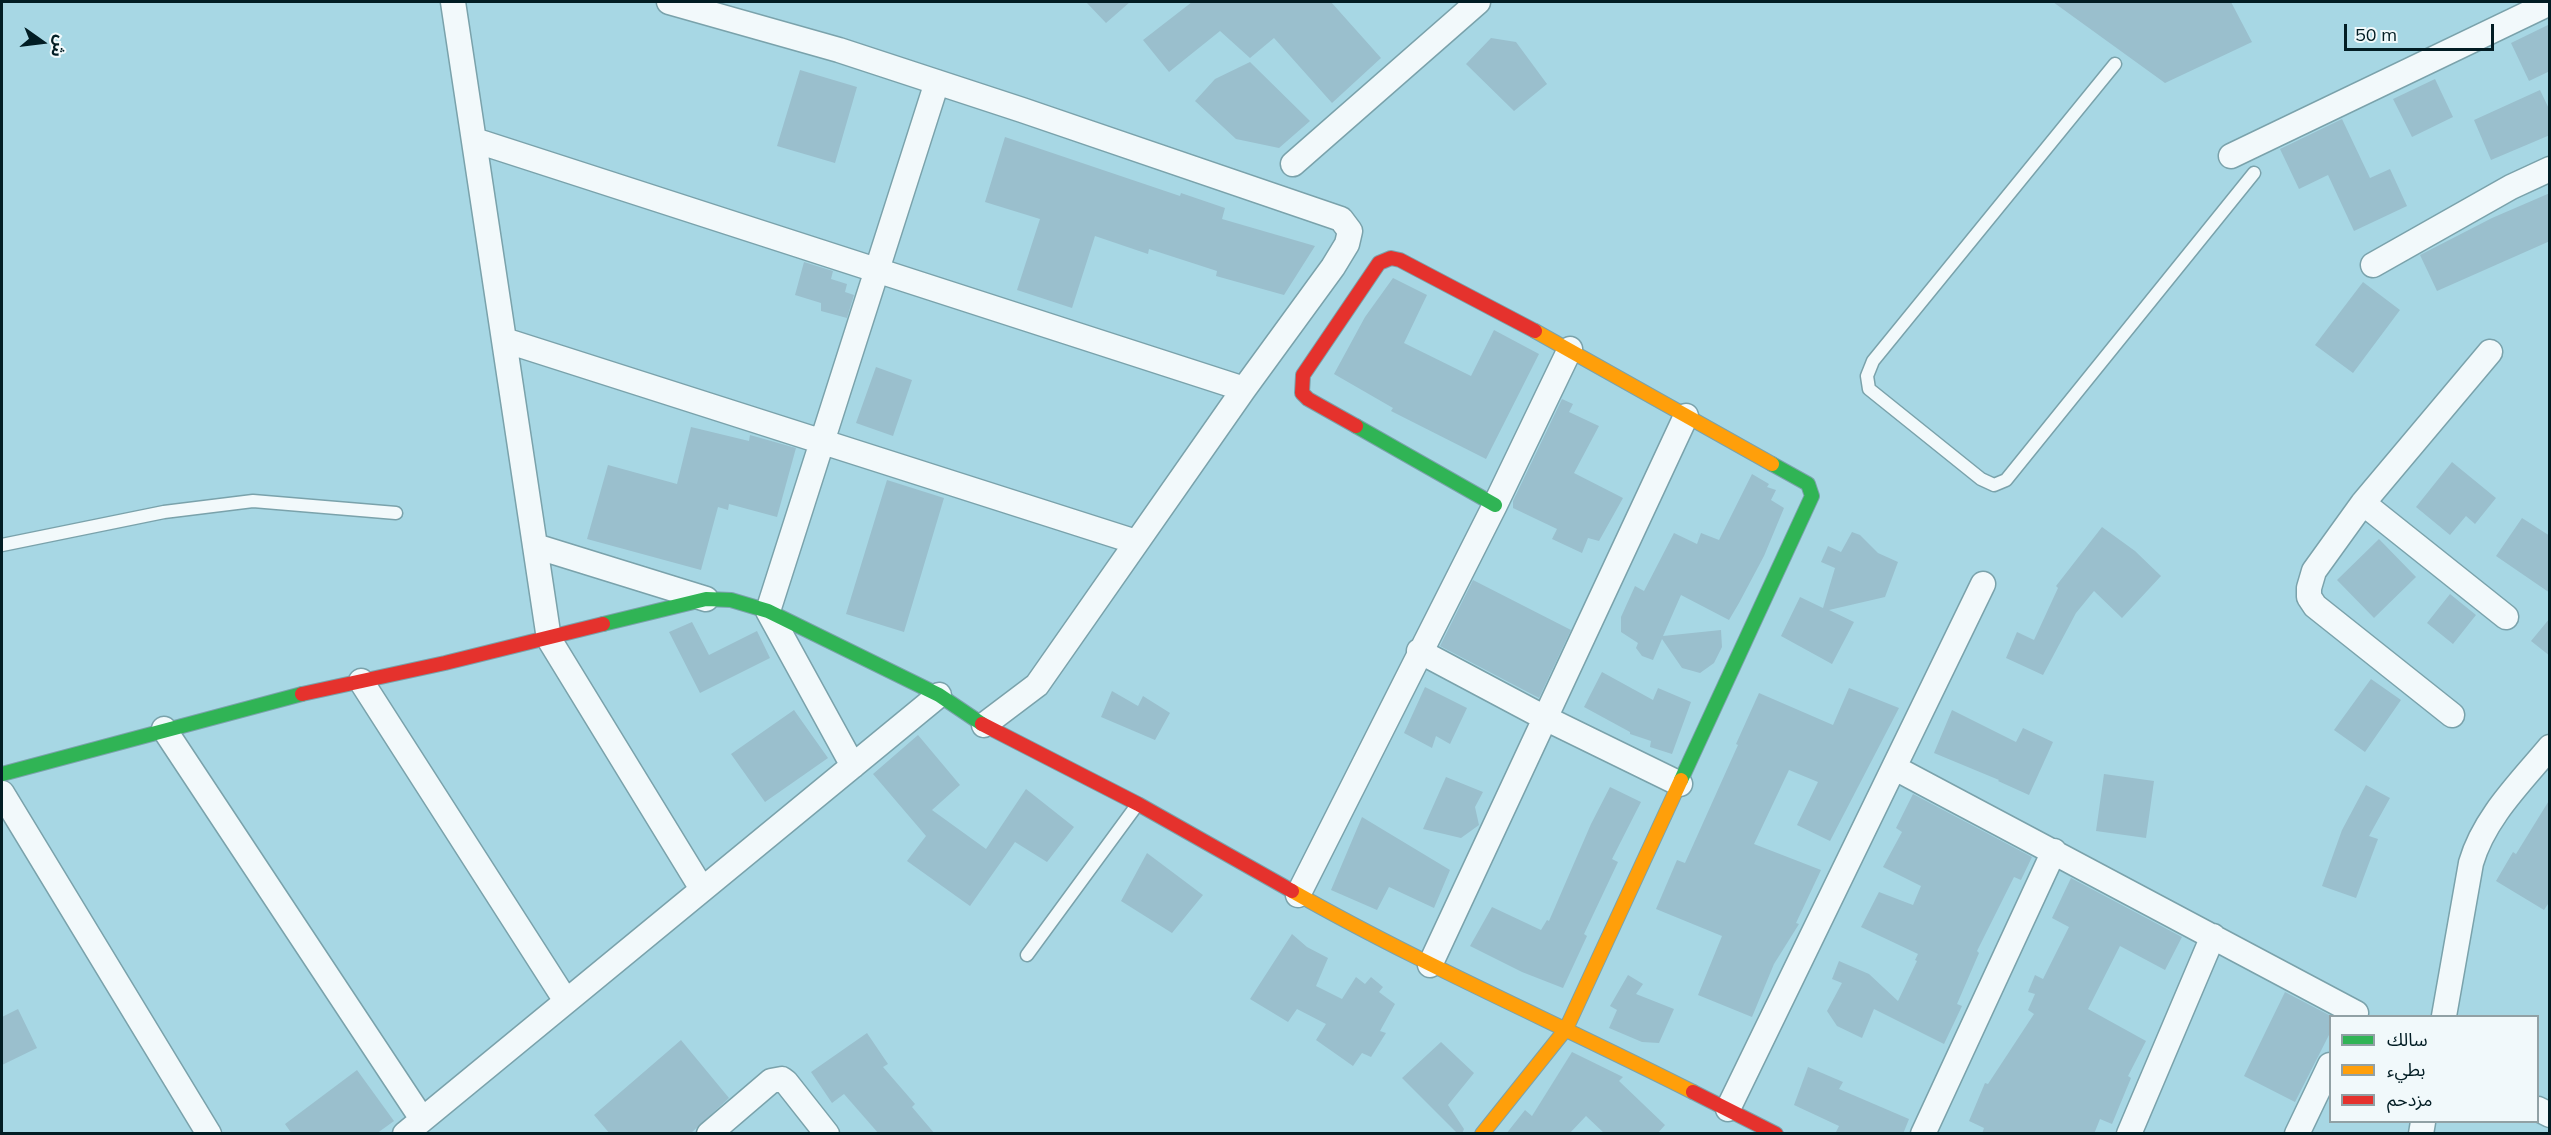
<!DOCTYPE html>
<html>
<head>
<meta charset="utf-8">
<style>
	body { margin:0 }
	#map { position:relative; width:2551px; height:1135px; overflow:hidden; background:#a7d7e4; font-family:Mulish,"Noto Sans Arabic",sans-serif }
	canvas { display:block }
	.frame { position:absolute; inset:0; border:3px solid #021d24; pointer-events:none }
	.legend { position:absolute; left:2329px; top:1015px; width:210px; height:108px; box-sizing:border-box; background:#f1f9fb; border:2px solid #91a1a5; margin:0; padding:8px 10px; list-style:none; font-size:18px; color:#021d24 }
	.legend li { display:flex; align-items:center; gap:12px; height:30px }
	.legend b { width:30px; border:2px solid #91a1a5 }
	.north { position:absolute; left:12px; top:12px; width:60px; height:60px; -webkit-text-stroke:4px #f1f9fb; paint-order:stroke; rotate:104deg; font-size:16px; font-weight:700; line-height:24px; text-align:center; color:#021d24 }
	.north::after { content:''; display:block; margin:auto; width:21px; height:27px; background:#021d24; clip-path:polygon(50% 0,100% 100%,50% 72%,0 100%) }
	.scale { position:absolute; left:2344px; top:24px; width:150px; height:27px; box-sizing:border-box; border:3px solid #021d24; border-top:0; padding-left:8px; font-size:18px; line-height:21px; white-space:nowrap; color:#021d24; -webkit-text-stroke:4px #f1f9fb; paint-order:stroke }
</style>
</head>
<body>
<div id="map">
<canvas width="2551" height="1135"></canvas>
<div class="frame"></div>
<ul class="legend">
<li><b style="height:8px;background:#30b455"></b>سالك</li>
<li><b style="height:8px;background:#ff9f0a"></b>بطيء</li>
<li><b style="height:8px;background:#e5322d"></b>مزدحم</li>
</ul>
<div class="north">ش</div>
<div class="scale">50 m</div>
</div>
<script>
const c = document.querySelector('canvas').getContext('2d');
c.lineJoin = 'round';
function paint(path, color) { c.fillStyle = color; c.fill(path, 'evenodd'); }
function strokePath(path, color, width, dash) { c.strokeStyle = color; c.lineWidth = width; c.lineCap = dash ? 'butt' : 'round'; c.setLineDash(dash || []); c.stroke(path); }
paint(new Path2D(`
	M1086 2H1130L1106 23Z
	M1192 2H1331L1381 58 1332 103 1274 38 1250 58 1220 31 1169 72 1143 40Z
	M2053 2H2231L2252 42 2165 83Z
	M2550 24V71L2529 81 2511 43Z
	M1491 38 1516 42 1547 84 1514 111 1466 64Z
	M1250 62 1310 121 1279 148 1236 139 1195 101 1215 79Z
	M800 70 857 87 835 163 777 146Z
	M2435 79 2453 117 2412 137 2393 99Z
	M2540 90 2550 111V135L2491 160 2474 120Z
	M2342 119 2370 178 2390 169 2407 206 2354 231 2328 175 2299 189 2280 149Z
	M1005 137 1180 196 1181 193 1225 208 1222 219 1315 246 1284 295 1216 276 1217 271 1149 249 1148 254 1095 236 1072 308 1017 290 1040 219 985 202Z
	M2550 193V241L2437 291 2420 255 2492 218Z
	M804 262 833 271 831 279 847 284 845 292 854 295 847 318 821 311V303L795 295Z
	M1393 278 1427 295 1404 343 1471 376 1494 330 1539 354 1486 459 1391 411 1393 408 1334 374 1365 317Z
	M2363 282 2400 310 2353 373 2315 345Z
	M876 367 912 380 893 436 856 423Z
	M1562 399 1573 404 1569 412 1599 426 1574 473 1623 498 1599 541 1588 538 1582 553 1552 539 1557 529 1513 508V501Z
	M691 427 749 441 750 435 796 448 777 517 729 504 728 510 718 507 701 570 587 539 608 465 677 484Z
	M2452 462 2496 498 2475 524 2466 516 2450 535 2416 507Z
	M1752 474 1769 484 1767 487 1776 490 1771 500 1784 508 1764 556 1739 603 1729 620 1681 595 1663 636 1721 630 1722 647 1714 663 1700 673 1682 668 1662 639 1653 660 1642 656 1636 648 1638 643 1621 632V617L1635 586 1644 591 1674 533 1697 544 1701 533 1719 540Z
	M887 480 944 498 904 632 846 614Z
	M2522 518 2550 536V593L2496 556Z
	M2102 527 2135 551 2161 576 2122 618 2094 591 2076 613 2043 675 2006 658 2017 632 2034 640 2058 588 2056 586Z
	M1852 532 1860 535 1878 553 1898 562 1885 597 1829 610 1854 622 1832 664 1781 636 1800 597 1823 608 1835 568 1821 562 1828 546 1841 552Z
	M2379 539 2416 577 2374 618 2337 580Z
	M1473 580 1571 630 1539 698 1440 646Z
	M2450 594 2476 615 2453 644 2427 623Z
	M2550 618V656L2531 641Z
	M692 622 709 655 757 631 770 658 700 693 669 632Z
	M1602 672 1653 700 1658 688 1691 702 1672 754 1650 747 1651 741 1630 734V732L1584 707Z
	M2371 679 2401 700 2365 752 2334 730Z
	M1425 687 1467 708 1450 744 1436 736 1432 748 1404 733Z
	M1849 688 1899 708 1830 841 1797 825 1818 782 1789 770 1754 844 1821 870 1796 923 1799 924 1774 964 1752 1017 1698 995 1722 936 1656 909 1677 860 1685 863 1738 745 1736 744 1759 693 1833 725Z
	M1112 691 1138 706 1143 696 1170 713 1155 740 1101 717Z
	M794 710 828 758 765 802 731 754Z
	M1952 710 2016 742 2023 728 2053 742 2029 795 1998 781 1999 780 1934 753Z
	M918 735 960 785 932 810 986 849 1026 789 1074 827 1047 862 1015 842 970 906 907 861 926 836 873 774Z
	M2104 774 2154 781 2146 838 2096 831Z
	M1446 777 1483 792 1475 807 1479 825 1461 838 1423 829Z
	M2366 785 2390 798 2369 836 2378 839 2356 898 2322 886 2342 830Z
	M1610 787 1641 802 1612 859 1618 862 1584 934 1587 936 1563 988 1522 972 1470 946 1492 907 1541 930 1547 920 1549 921 1591 824Z
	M1913 794 2032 857 2021 880 2014 877 1977 951 1979 953 1957 1004 1962 1006 1944 1044 1874 1009 1862 1038 1837 1026 1827 1011 1842 983 1832 979 1839 961 1869 974 1898 1001 1917 961 1915 960 1918 954 1861 927 1879 892 1913 905 1921 886 1883 867 1902 832 1896 828Z
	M2550 799V901L2544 910 2496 881 2513 852 2516 854Z
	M1362 817 1450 870 1434 908 1389 887 1377 910 1331 890Z
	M1147 853 1203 895 1172 933 1121 901Z
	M2071 878 2182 937 2165 970 2120 946 2088 1009 2146 1041 2128 1076 2131 1078 2112 1124 2100 1119 2094 1134H1982L1984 1128 1969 1121 1985 1083 1988 1084 2034 1014 2028 1010 2035 994 2028 992 2035 975 2043 979 2069 927 2052 918Z
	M1292 934 1307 947 1328 958 1316 986 1342 999 1356 977 1365 984 1371 977 1383 987 1379 992 1395 1004 1380 1031 1386 1033 1371 1057 1362 1053 1353 1066 1316 1040 1326 1024 1297 1009 1288 1022 1250 999Z
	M1628 975 1643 984 1636 994 1674 1009 1659 1043 1642 1042 1609 1028 1617 1010 1610 1006Z
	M2285 992 2331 1016V1031L2295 1102 2244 1076Z
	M18 1009 37 1048 2 1065V1017Z
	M867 1033 888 1064 883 1067 915 1104 912 1107 935 1134H879L844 1094 832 1103 811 1072Z
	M681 1040 729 1098 690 1134H610L594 1115Z
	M1441 1042 1474 1073 1448 1105 1464 1129 1462 1134H1458L1402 1078Z
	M1572 1052 1623 1077 1619 1081 1665 1125 1657 1134H1605L1586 1116 1569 1134H1506L1525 1110 1532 1116Z
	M1808 1067 1843 1082 1839 1089 1909 1119 1903 1134H1835L1839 1126 1794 1105Z
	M357 1070 394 1121 376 1134H292L285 1124Z`), '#9abfcd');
const lane = new Path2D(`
	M2115 64 1873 361 1867 376 1869 389 1981 479 1994 485 2006 480 2254 173
	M2 545 164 512 253 501 396 513
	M1027 955 1137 805`);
const street = new Path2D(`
	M453 2 549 639 702 889
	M669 2 839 50 1022 110 1341 219 1350 231 1347 244 1333 267 1244 389 1037 685 984 725
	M474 140 1244 389
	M2231 156 2550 3
	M1293 164 1478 2
	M2373 265 2511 187 2550 169
	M504 340 1136 542
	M2363 503 2506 617
	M535 546 706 599
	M1419 651 1545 718 1680 784
	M361 681 566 1001
	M2452 715 2315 606 2309 597V588L2314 571 2363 503 2490 352
	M164 729 422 1119
	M853 766 768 611 937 82
	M1895 768 2356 1013
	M2 793 209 1134
	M1298 895 1495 505 1570 349
	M1430 965 1686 416
	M2444 1016 2471 863C2484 818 2520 783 2550 747
	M1728 1109 1983 584
	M2538 1109 2550 1115
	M405 1134 939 695
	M709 1134 771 1081 782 1079 786 1082 827 1134
	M1923 1134 2054 851
	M2129 1134 2213 936
	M2297 1134 2330 1065
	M2421 1134 2423 1122`);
const fast = new Path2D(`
	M1356 426 1495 505
	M603 624 706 599 731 600 768 611 939 695 982 724
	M2 774 302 694
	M1681 780 1812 496 1808 484 1772 464`);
const slow = new Path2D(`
	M1535 331 1772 464
	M1292 891C1422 965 1559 1024 1693 1092
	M1482 1134 1566 1029 1681 780`);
const jam = new Path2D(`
	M1356 426 1308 399 1302 393 1303 375 1379 263 1391 258 1400 260 1535 331
	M302 694 445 663 603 624
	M982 724 1138 804 1292 891
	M1693 1092 1776 1134`);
strokePath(lane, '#7aa2ab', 15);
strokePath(street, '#7aa2ab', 27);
strokePath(fast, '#7aa2ab', 16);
strokePath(slow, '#7aa2ab', 16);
strokePath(jam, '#7aa2ab', 16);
strokePath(lane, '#f2f9fb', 12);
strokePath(street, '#f2f9fb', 24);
strokePath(fast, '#30b455', 14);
strokePath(slow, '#ff9f0a', 14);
strokePath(jam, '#e5322d', 14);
</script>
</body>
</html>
